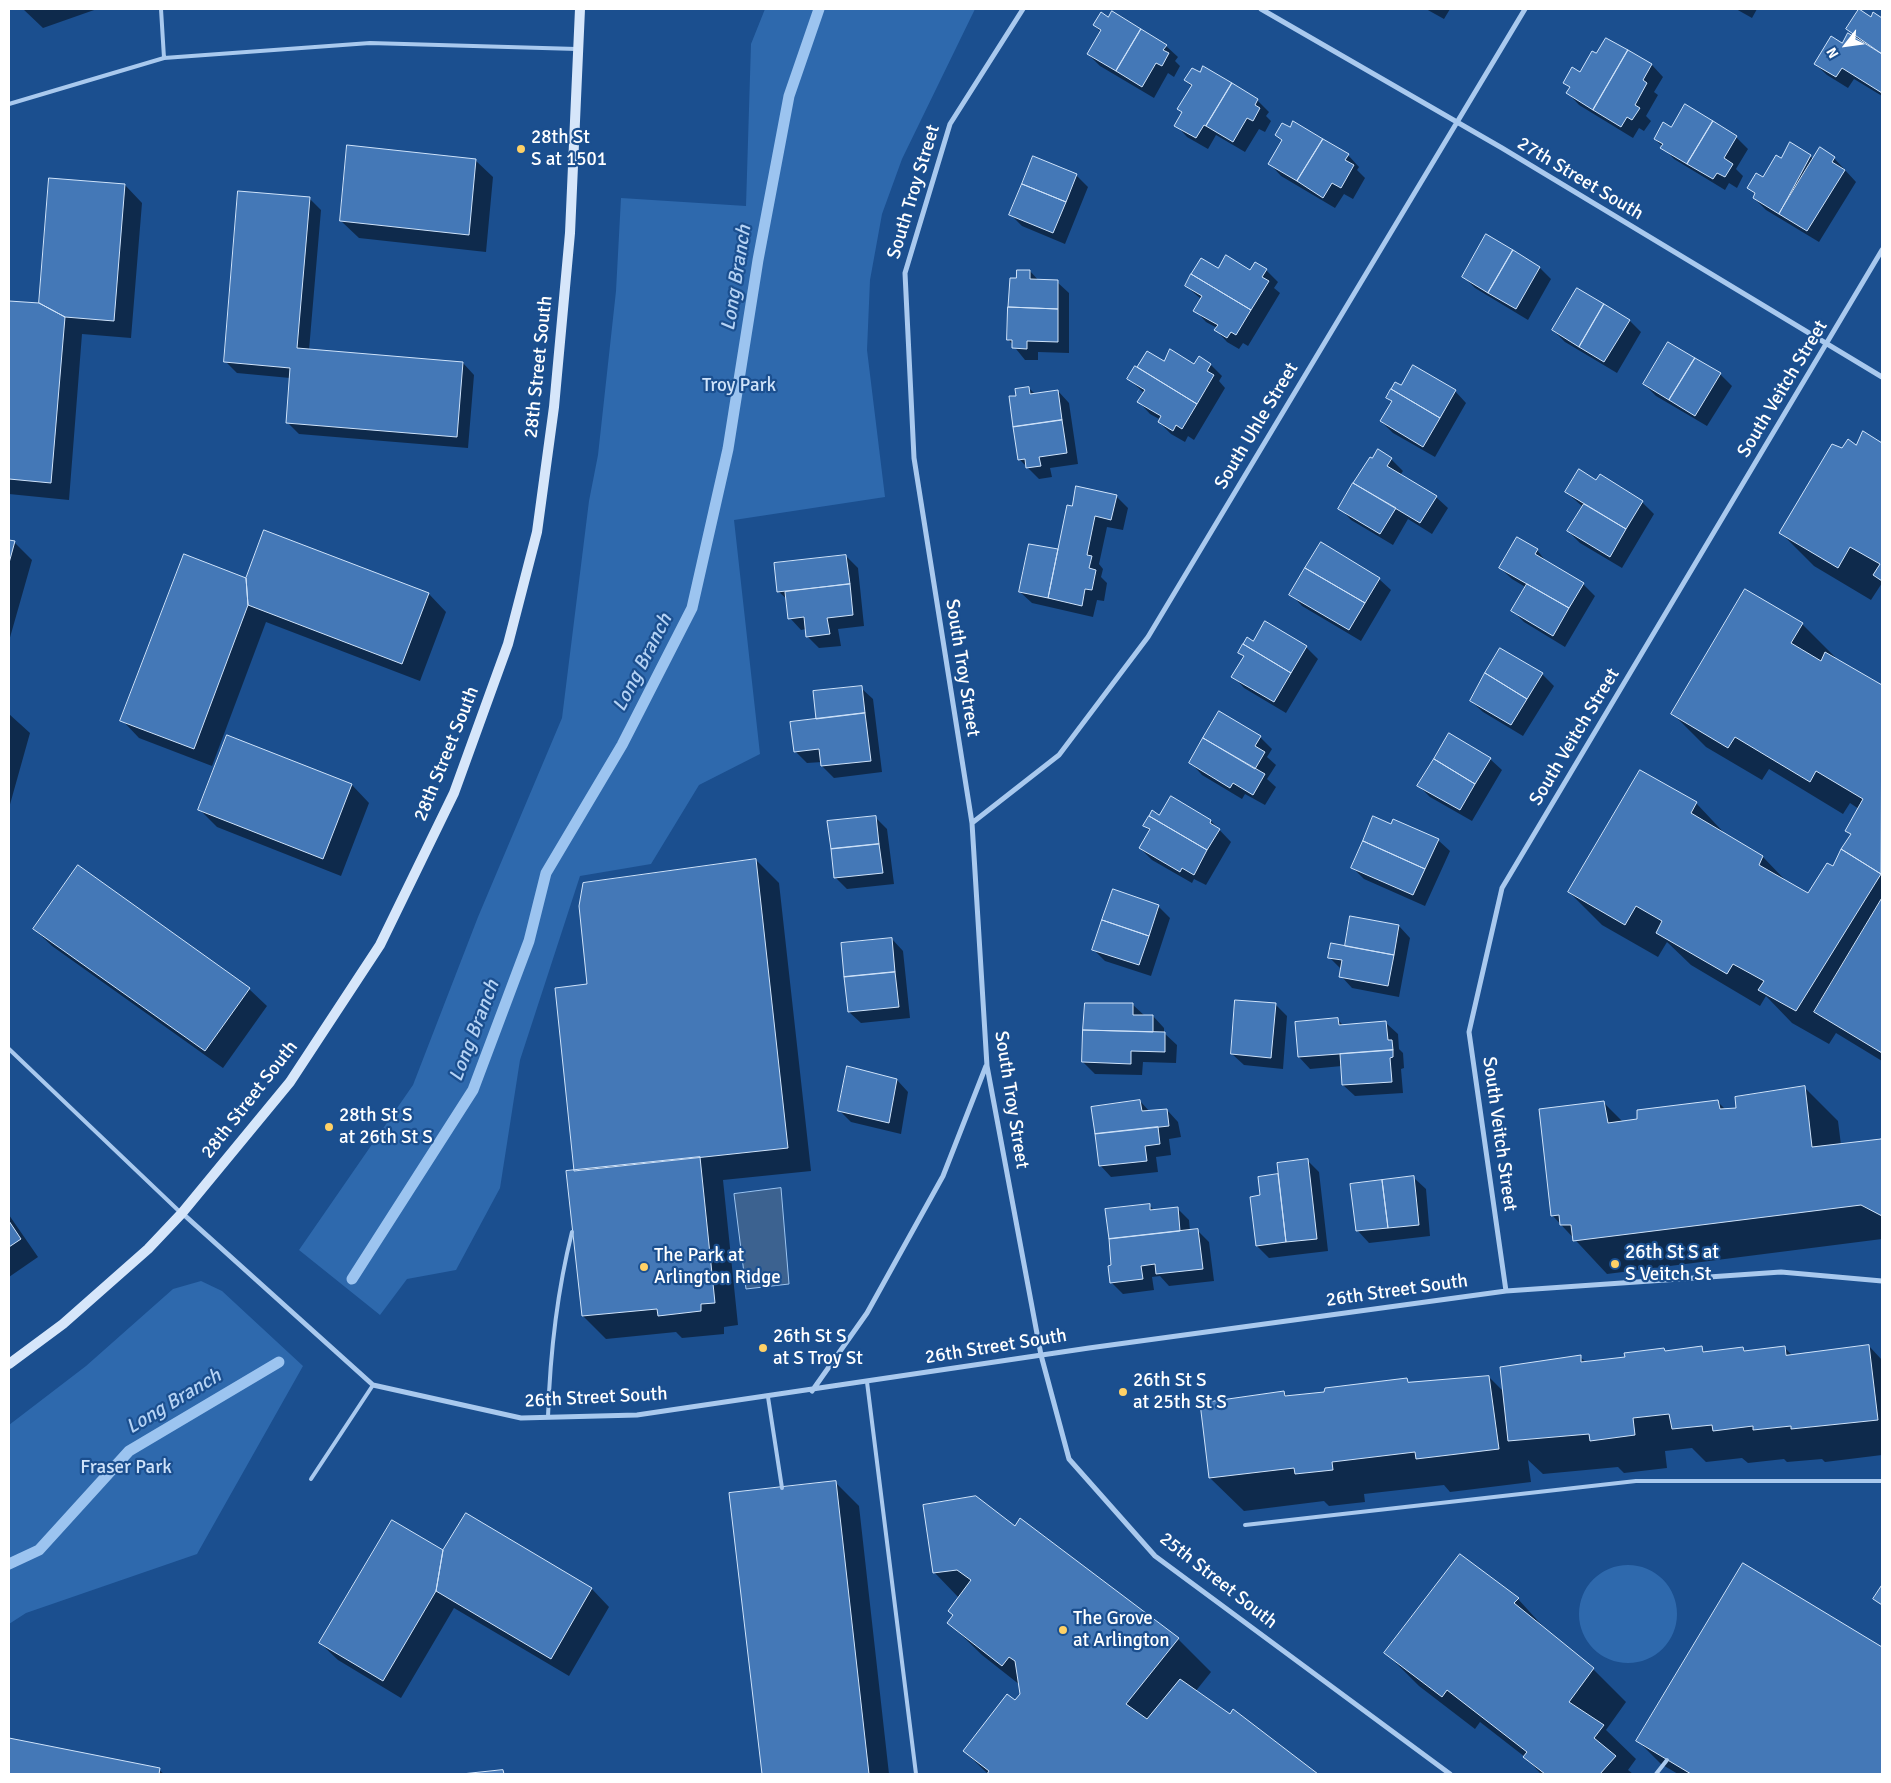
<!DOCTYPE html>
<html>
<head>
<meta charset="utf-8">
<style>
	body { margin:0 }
	#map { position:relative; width:1891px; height:1783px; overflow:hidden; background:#1b4f8f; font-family:Signika,sans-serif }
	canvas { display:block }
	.frame { position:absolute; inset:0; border:10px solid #fff; pointer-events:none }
	.north { position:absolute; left:1821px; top:20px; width:50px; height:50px; -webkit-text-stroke:4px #1b4f8f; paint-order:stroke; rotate:240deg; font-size:14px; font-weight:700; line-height:20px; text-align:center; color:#fff }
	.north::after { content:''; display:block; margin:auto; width:18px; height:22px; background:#fff; clip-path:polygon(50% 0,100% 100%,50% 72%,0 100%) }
</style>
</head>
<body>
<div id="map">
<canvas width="1891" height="1783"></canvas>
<div class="frame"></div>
<div class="north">N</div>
</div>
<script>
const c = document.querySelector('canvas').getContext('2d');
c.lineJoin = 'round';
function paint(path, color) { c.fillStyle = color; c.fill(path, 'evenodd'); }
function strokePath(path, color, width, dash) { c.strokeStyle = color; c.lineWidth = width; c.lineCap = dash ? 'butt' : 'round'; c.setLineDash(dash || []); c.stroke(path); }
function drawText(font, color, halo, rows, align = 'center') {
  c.font = font + ' Signika,sans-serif'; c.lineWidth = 4.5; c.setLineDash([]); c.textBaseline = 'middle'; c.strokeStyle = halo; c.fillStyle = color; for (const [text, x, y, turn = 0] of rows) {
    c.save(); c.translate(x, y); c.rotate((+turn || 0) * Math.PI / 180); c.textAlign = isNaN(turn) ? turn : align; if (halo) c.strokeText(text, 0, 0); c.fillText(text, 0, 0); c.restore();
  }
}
paint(new Path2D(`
	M765 9H975L902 159 882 214 870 280 867 350 885 497 734 520 760 754 699 785 651 864 580 876 520 1060 500 1188 456 1270 407 1279 380 1315 299 1250 413 1085 478 917 562 718 589 501 598 455 616 291 621 198 746 206 751 44Z
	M201 1281 222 1291 303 1366 197 1554 26 1613 9 1624V1425L86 1366 173 1289Z
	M1579 1614a49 49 0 1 1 98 0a49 49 0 1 1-98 0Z`), '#2e69ad');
const water = new Path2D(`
	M781 1188 789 1284 746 1289 734 1194Z`);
paint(water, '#3c6290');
strokePath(water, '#9cc4f0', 1);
paint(new Path2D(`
	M23 9H97L43 28Z
	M1426 9H1450L1444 19Z
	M1736 9H1757L1752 18Z
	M1874 14 1882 19V96L1854 79 1848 88 1827 75 1815 64 1842 45 1859 40 1848 29 1871 18Z
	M1094 25 1166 46 1178 57 1175 61 1180 66 1174 77 1168 73 1154 98 1100 66 1088 54 1101 32Z
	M1606 39 1652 65 1663 77 1654 92 1658 95 1646 116 1651 121 1644 131 1639 128 1633 138 1579 105 1568 93 1571 89 1565 83 1580 73 1597 55Z
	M1185 80 1257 100 1269 112 1266 116 1271 121 1265 132 1259 129 1245 152 1216 135 1208 149 1187 137 1176 125 1183 113 1179 109 1192 87Z
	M1685 106 1736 137 1748 149 1736 169 1743 176 1737 188 1729 183 1725 190 1674 159 1655 139 1672 129Z
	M1276 135 1348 155 1359 167 1357 170 1365 178 1353 199 1344 194 1335 208 1281 176 1270 164 1283 142Z
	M1810 156 1814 160 1834 158 1856 182 1819 242 1766 210 1754 198 1756 195 1748 188 1763 179 1781 160Z
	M1034 158 1077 176 1088 187 1065 244 1022 226 1011 215Z
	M475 160 493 177 486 252 359 238 341 221Z
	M125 185 142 203 131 338 82 334 69 500 9 494V302L40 305Z
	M309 198 321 210 309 350 463 363 474 375 468 448 299 434 287 422 290 378 237 373 226 362Z
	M1486 236 1540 268 1551 279 1528 320 1475 288 1463 276Z
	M1219 270H1266L1278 282 1274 288 1280 293 1248 346 1243 343 1239 349 1227 342 1216 330 1217 328 1206 322 1195 310 1201 299 1186 286Z
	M1030 271 1039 281 1057 282 1069 293V353L1038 352V360H1025L1008 339 1017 279Z
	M1577 290 1630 321 1641 332 1617 373 1565 342 1553 330Z
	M1668 343 1720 374 1732 386 1707 426 1656 396 1644 384Z
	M1147 353 1164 362 1210 364 1222 376 1219 381 1225 388 1194 440 1188 436 1185 442 1171 434 1159 422 1161 420 1150 414 1139 402 1144 393 1129 379Z
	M1402 387 1455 391 1466 403 1435 457 1393 433 1381 421 1393 403 1387 397Z
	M1029 388 1035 394 1058 391 1069 403 1078 464 1050 468 1052 477 1039 479 1019 459 1017 397Z
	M1863 433 1882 444V583L1871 600 1814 566 1781 533 1842 450 1857 447Z
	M1391 459 1403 471 1400 475 1436 497 1448 508 1432 534 1408 519 1393 545 1351 520 1340 508Z
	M1597 481 1642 502 1654 514 1622 568 1580 543 1568 531 1583 507 1566 492Z
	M1116 496 1128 508 1123 530 1107 527 1099 564 1103 569 1101 577 1107 583 1104 601 1097 600 1093 617 1032 603 1020 592 1030 545 1059 551 1072 508Z
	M265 532 429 594 446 612 420 681 266 622 212 766 139 738 122 720 247 579Z
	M9 541 14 542 32 560 9 641Z
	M1537 550 1548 564 1583 584 1595 596 1565 647 1524 622 1513 611 1527 588 1512 579 1500 568Z
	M846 556 858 568 864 626 838 629 841 646 819 648 807 636 806 629 801 630 790 618 788 600 779 592Z
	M1379 579 1391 590 1361 641 1302 606 1291 594Z
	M1802 624 1835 657 1834 659 1882 686V1061L1836 1033 1829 1044 1792 1023 1766 996 1760 1006 1691 965 1667 942 1658 957 1602 925 1569 892 1696 803 1728 837 1763 857 1788 883 1809 895 1833 868 1852 836 1847 831 1859 809 1850 803 1843 814 1769 769 1762 780 1706 747 1673 714Z
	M1253 642 1306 647 1318 659 1286 713 1244 688 1233 676 1244 657 1239 653Z
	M1542 674 1554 686 1523 736 1483 712 1471 701Z
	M861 688 873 699 882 772 834 778 822 766V762L807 763 795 751 817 720Z
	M9 714 30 733 9 808Z
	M227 736 352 785 369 803 341 876 217 827 199 809Z
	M1260 737 1272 749 1267 757 1276 765 1267 779 1276 787 1265 805 1245 794 1242 799 1202 775 1191 763Z
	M1490 759 1502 770 1472 821 1430 797 1419 786Z
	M875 817 887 829 894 884 847 889 836 878Z
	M1159 817 1211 821 1231 842 1206 885 1194 879 1192 883 1152 860 1140 848 1150 831 1144 825Z
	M1392 826 1438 840 1450 851 1425 906 1364 879 1352 867Z
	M756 860 779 883 811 1171 723 1180 738 1325 724 1327V1334L682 1338 676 1332 606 1339 583 1316 576 1172 588 985Z
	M1158 906 1170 918 1151 976 1105 961 1093 949Z
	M1399 926 1410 938 1399 997 1352 988 1341 976V969L1329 957 1346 947Z
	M34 929 249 989 267 1006 223 1068 52 946Z
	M892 939 903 951 910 1018 861 1023 849 1012Z
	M1132 1004 1145 1016H1153L1164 1028V1033L1177 1045 1176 1063 1143 1062 1142 1075 1095 1074 1083 1062Z
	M1275 1004 1287 1016 1283 1069 1244 1065 1232 1054Z
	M1337 1019 1344 1026 1386 1023 1398 1034 1399 1049 1403 1053 1404 1068 1401 1069 1403 1093 1355 1096 1343 1085 1342 1066 1310 1069 1299 1057Z
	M897 1080 908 1092 901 1134 851 1122 839 1110Z
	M1805 1088 1838 1121 1841 1145 1882 1139V1239L1607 1274 1552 1215 1604 1103 1623 1122 1717 1101 1726 1110 1737 1109Z
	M1140 1101 1150 1112 1167 1110 1178 1122 1181 1137 1169 1139 1171 1155 1156 1157 1158 1172 1111 1177 1100 1165Z
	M1308 1161 1319 1172 1328 1251 1269 1258 1257 1246 1251 1198 1262 1197 1260 1178 1279 1175Z
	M1414 1178 1426 1189 1430 1236 1369 1243 1358 1231Z
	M1149 1205 1155 1211 1177 1208 1189 1220 1190 1231 1197 1230 1209 1242 1214 1281 1169 1286 1160 1276 1152 1277 1154 1290 1123 1294 1111 1282 1113 1267 1107 1211Z
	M9 1215 38 1257 9 1277Z
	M1869 1346 1882 1360V1455L1825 1462 1822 1459 1787 1462 1784 1459 1748 1463 1742 1458 1706 1462 1692 1448 1665 1451 1667 1468 1624 1473 1618 1467 1543 1474 1528 1460 1531 1482 1450 1492 1444 1485 1364 1494 1365 1502 1329 1506 1324 1501 1244 1511 1210 1478 1284 1392 1288 1397 1406 1380 1410 1383 1489 1377 1504 1392 1580 1357 1586 1362 1626 1358 1664 1349 1666 1352 1701 1348 1706 1352 1743 1348 1747 1352 1785 1348 1792 1355Z
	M836 1483 859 1506 889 1774H763L730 1494Z
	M466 1515 592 1589 609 1607 569 1676 454 1608 401 1698 338 1660 320 1643 444 1552Z
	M1015 1528 1178 1639 1211 1672 1195 1692 1230 1716 1234 1711 1316 1774H988L964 1751 1015 1702 1021 1694 1020 1685 982 1655 949 1623 954 1615 959 1598 934 1572Z
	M1460 1556 1518 1599 1549 1633 1593 1669 1626 1702 1606 1730 1636 1759 1628 1770 1633 1774H1541L1525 1757 1480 1722 1475 1729 1419 1686 1386 1653Z
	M1743 1564 1882 1649V1774H1678L1661 1764 1638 1741Z
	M9 1740 159 1770 164 1774H9Z`), '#0007');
strokePath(new Path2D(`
	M352 1279 473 1090 529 941 546 873 622 745 692 608 728 449 758 260 789 96 819 9
	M9 1564 39 1550 129 1451 279 1362`), '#9cc4f0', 11);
const building = new Path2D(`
	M1859 9 1871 17 1873 12 1882 18V54L1846 29Z
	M1112 11 1141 29 1116 71 1087 54 1101 30 1093 25 1101 12 1108 17Z
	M1141 29 1167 45 1163 50 1169 53 1162 66 1156 63 1142 87 1116 71Z
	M1848 33 1882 54V93L1842 68 1836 77 1814 64 1831 36 1842 43Z
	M1606 38 1628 50 1593 110 1566 93 1570 87 1563 83 1572 67 1580 72 1592 51 1596 53Z
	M1628 50 1652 64 1643 80 1647 83 1635 105 1640 108 1632 120 1627 117 1621 127 1593 110Z
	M1203 66 1232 83 1206 126 1204 125 1196 138 1174 126 1182 112 1177 109 1192 85 1184 80 1192 68 1200 72Z
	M1232 83 1258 99 1255 105 1260 108 1253 121 1247 118 1233 142 1206 126Z
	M1685 104 1713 121 1687 164 1660 148 1663 144 1654 139 1663 122 1671 127Z
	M1293 121 1323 139 1297 181 1268 164 1282 140 1275 135 1282 123 1290 127Z
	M1713 121 1737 136 1724 158 1733 164 1725 177 1717 173 1713 179 1687 164Z
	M1323 139 1349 154 1345 160 1354 165 1341 188 1332 183 1323 198 1297 181Z
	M1790 142 1811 155 1779 214 1753 198 1755 193 1747 188 1756 173 1763 177 1776 155 1781 158Z
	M347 145 476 159 469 235 340 221Z
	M1820 147 1835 157 1832 162 1845 170 1807 231 1779 214Z
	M1033 156 1077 174 1066 202 1022 184Z
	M49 178 125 184 114 321 65 317 39 303Z
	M1022 184 1066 202 1053 233 1009 215Z
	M238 191 310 197 297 348 463 362 457 437 286 423 290 368 224 362Z
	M1486 234 1513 250 1488 293 1462 277Z
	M1513 250 1540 267 1516 309 1488 293Z
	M1226 255 1250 270 1255 262 1267 269 1262 277 1269 281 1251 310 1191 274 1201 258 1218 268Z
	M1017 270H1030V279L1058 280V309L1008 307 1010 278H1016Z
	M1191 274 1251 310 1236 335 1231 332 1227 338 1214 330 1218 325 1193 311 1202 296 1185 286Z
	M1577 288 1604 304 1579 347 1552 330Z
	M9 301 39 303 65 317 51 483 9 479Z
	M1604 304 1630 320 1604 362 1579 347Z
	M1008 307 1058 309V342L1027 341V349L1012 348V340H1007Z
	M1668 342 1695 358 1669 400 1643 384Z
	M1170 349 1194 364 1199 356 1211 364 1207 371 1214 375 1197 404 1137 367 1147 351 1164 361Z
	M1695 358 1721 373 1695 416 1669 400Z
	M1413 365 1456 390 1440 418 1391 389 1395 382 1401 385Z
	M1135 366 1197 404 1182 429 1176 425 1173 431 1158 422 1161 416 1137 402 1145 390 1127 379Z
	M1029 387 1030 394 1058 390 1062 420 1013 427 1009 396H1016L1015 389Z
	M1391 389 1440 418 1423 447 1380 421 1392 401 1386 398Z
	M1062 420 1067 453 1039 457 1041 466 1026 468 1025 459 1018 460 1013 427Z
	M1863 431 1882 443V581L1873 575 1880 564 1850 547 1838 568 1779 533 1832 444 1842 448 1848 439 1856 445Z
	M1378 449 1392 458 1387 466 1437 496 1420 523 1353 483 1370 457 1372 458Z
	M1579 469 1596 480 1600 474 1643 501 1626 529 1565 492Z
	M1353 483 1396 508 1380 534 1338 509Z
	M1076 486 1117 495 1111 520 1095 516 1087 555 1092 556 1089 568 1096 570 1092 590 1085 589 1082 606 1048 598 1067 505 1072 506Z
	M1584 504 1626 529 1610 557 1567 531Z
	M264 530 429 593 402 664 248 605 246 578Z
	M1517 537 1538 549 1535 554 1584 583 1569 608 1499 568Z
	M9 540 15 541 9 563Z
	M1321 542 1380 578 1365 603 1305 568Z
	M1029 544 1058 549 1048 598 1019 592Z
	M184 554 246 578 248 605 194 749 120 721Z
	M846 555 850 584 777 592 774 563Z
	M1305 568 1365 603 1349 630 1289 595Z
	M850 584 853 615 827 618 830 634 806 637 804 617 788 619 785 592Z
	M1527 584 1569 608 1553 636 1511 611Z
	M1745 589 1803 623 1791 643 1821 661 1825 652 1882 685 1881 874 1841 849 1851 834 1845 831 1863 799 1816 771 1810 782 1735 737 1728 748 1671 714Z
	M1265 621 1307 646 1291 673 1243 644 1247 637 1253 641Z
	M1243 644 1291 673 1274 702 1231 677 1244 656 1238 653Z
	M1500 648 1543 673 1527 699 1485 673Z
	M1485 673 1527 699 1511 725 1470 701Z
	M862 686 865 713 816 719 813 691Z
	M1219 711 1261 736 1255 746 1265 752 1255 769 1203 738Z
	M865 713 871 761 821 766 819 749 794 752 790 722Z
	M1449 733 1491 758 1475 784 1434 759Z
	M227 735 352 784 323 859 198 810Z
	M1203 738 1265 774 1253 795 1233 783 1230 788 1189 763Z
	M1434 759 1475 784 1460 810 1417 786Z
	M1640 770 1697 802 1691 813 1763 856 1759 865 1808 893 1827 863 1833 866 1841 849 1881 874 1796 1011 1758 990 1764 981 1733 964 1727 974 1656 933 1662 921 1636 906 1625 925 1568 892Z
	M1171 796 1211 820 1210 823 1220 829 1207 850 1149 816 1152 810 1159 815Z
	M876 816 879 844 831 849 827 821Z
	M1149 816 1207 850 1194 875 1182 868 1180 872 1139 848 1150 829 1143 826Z
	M1373 816 1391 824 1393 819 1439 839 1425 869 1363 841Z
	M1363 841 1425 869 1413 895 1351 868Z
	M879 844 883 873 834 878 831 849Z
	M756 859 788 1148 574 1171 555 988 587 984 579 906 583 883Z
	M78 865 250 988 205 1051 33 929Z
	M1113 889 1159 905 1149 936 1102 920Z
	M1882 898V1053L1814 1012Z
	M1350 916 1399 925 1394 955 1345 946Z
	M1102 920 1149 936 1139 965 1092 950Z
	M892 938 895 972 844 977 841 943Z
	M1331 943 1394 955 1388 986 1339 977 1342 960 1328 958Z
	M895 972 899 1007 848 1012 844 977Z
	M1235 1000 1276 1003 1271 1058 1231 1054Z
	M1085 1003H1133V1015H1153V1032L1083 1030Z
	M1338 1018 1339 1025 1386 1021 1388 1040H1392L1393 1050 1298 1057 1295 1022Z
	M1083 1030 1165 1032V1052L1131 1051V1064L1082 1062Z
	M1393 1050V1057L1390 1058 1392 1082 1342 1085 1340 1054Z
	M847 1066 897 1079 889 1123 838 1111Z
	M1805 1086 1812 1147 1881 1139 1882 1137V1216L1861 1205 1573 1241 1571 1225H1560L1559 1215 1551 1216 1539 1109 1604 1101 1608 1123 1637 1119V1110L1718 1100 1720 1109 1736 1108 1735 1097Z
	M1140 1100 1142 1111 1167 1109 1169 1126 1095 1134 1091 1107Z
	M1158 1127 1160 1144 1145 1146 1147 1161 1099 1166 1095 1134Z
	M700 1157 715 1303 701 1304V1311L658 1316 657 1309 582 1316 566 1171Z
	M1308 1159 1317 1239 1286 1242 1277 1163Z
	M1278 1174 1286 1242 1256 1246 1250 1197 1260 1195 1258 1177Z
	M1414 1176 1419 1225 1388 1228 1382 1180Z
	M1382 1180 1388 1228 1356 1231 1350 1184Z
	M1150 1204V1210L1178 1207 1180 1231 1109 1239 1105 1209Z
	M9 1221 21 1239 9 1247Z
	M1198 1229 1203 1269 1156 1274 1155 1264 1141 1266 1143 1279 1110 1283 1108 1266 1111 1265 1109 1239Z
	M1869 1345 1878 1420 1791 1429V1426L1753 1430V1426L1713 1431 1712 1425 1672 1429 1669 1414 1633 1418 1635 1435 1590 1441 1589 1434 1508 1441 1500 1367 1581 1355V1362L1625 1357 1624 1353 1664 1348 1665 1351 1702 1346 1703 1352 1743 1347 1744 1351 1785 1346 1786 1355Z
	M1489 1376 1499 1449 1416 1459 1415 1452 1332 1462 1333 1470 1295 1474 1294 1468 1209 1478 1200 1403 1284 1391 1285 1396 1324 1392 1325 1388 1407 1378 1408 1382Z
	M836 1481 869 1774H762L729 1493Z
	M976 1496 1015 1526 1020 1518 1179 1638 1126 1704 1147 1719 1180 1679 1230 1714 1233 1709 1318 1774H987L989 1771 963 1751 1007 1694 1015 1700 1020 1694 1015 1661 1009 1657 1002 1666 947 1623 953 1615 948 1611 971 1580 957 1570 933 1573 923 1505Z
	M466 1513 592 1588 551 1659 436 1591 443 1550Z
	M392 1520 443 1550 436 1591 383 1681 319 1643Z
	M1460 1554 1519 1598 1514 1603 1594 1668 1569 1702 1604 1725 1594 1738 1616 1756 1600 1774H1545L1523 1757 1527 1752 1447 1690 1442 1697 1384 1653Z
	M1743 1563 1882 1647V1774H1691L1636 1741Z
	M1882 1585V1605L1873 1599Z
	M9 1738 160 1768 159 1774H9Z
	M503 1770 504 1774H462Z`);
paint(building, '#4478b7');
strokePath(building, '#cfe3fa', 1);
strokePath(new Path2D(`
	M161 9 164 58
	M9 104 164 58 370 43 577 49
	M9 1049 181 1213
	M867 1382 916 1774
	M768 1397 782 1488
	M548 1417C550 1354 557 1292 572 1232
	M311 1479 373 1385
	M1245 1525 1636 1481H1882
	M1656 1774 1667 1760`), '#a9c9ee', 4);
strokePath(new Path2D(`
	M1023 9 950 124 905 273 914 458 972 823 987 1066 1041 1355 1069 1459 1155 1556 1450 1774
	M1261 9 1502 148 1882 377
	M972 823 1059 755 1148 637 1525 9
	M182 1213 373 1385 521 1418 637 1415 1089 1348 1506 1291 1781 1272 1882 1281
	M1506 1291 1469 1032 1502 888 1882 250
	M812 1391 867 1313 943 1176 986 1066`), '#a9c9ee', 5);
strokePath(new Path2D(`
	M9 1364 63 1324 148 1249 182 1213 290 1082 380 945 454 793 508 644 537 532 554 407 570 233 580 9`), '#d6e6fa', 10);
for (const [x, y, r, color] of [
	[521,149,5,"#ffd166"],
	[329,1127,5,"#ffd166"],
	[1615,1264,5,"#ffd166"],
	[644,1267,5,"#ffd166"],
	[763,1348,5,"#ffd166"],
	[1123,1392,5,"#ffd166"],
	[1063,1630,5,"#ffd166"]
]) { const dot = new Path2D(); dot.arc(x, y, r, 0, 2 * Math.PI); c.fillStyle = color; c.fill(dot); strokePath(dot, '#1b4f8f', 2); }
drawText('19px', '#fff', '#1b4f8f', [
	["28th St",531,138],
	["S at 1501",531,160],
	["28th St S",339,1116],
	["at 26th St S",339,1138],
	["26th St S at",1625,1253],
	["S Veitch St",1625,1275],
	["The Park at",654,1256],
	["Arlington Ridge",654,1278],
	["26th St S",773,1337],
	["at S Troy St",773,1359],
	["26th St S",1133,1381],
	["at 25th St S",1133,1403],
	["The Grove",1073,1619],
	["at Arlington",1073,1641]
], 'left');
drawText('19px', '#fff', '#1b4f8f', [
	["27th Street South",1580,179,31],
	["South Troy Street",914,192,-73],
	["28th Street South",539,367,-84],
	["South Veitch Street",1783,389,-59],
	["South Uhle Street",1257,426,-59],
	["South Troy Street",962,668,81],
	["South Veitch Street",1575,737,-59],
	["28th Street South",447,754,-68],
	["28th Street South",250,1100,-52],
	["South Troy Street",1011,1100,81],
	["South Veitch Street",1499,1134,82],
	["26th Street South",1397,1291,-8],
	["26th Street South",996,1347,-9],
	["26th Street South",596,1398,-3],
	["25th Street South",1218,1581,38]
]);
drawText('19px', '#cfe3fa', '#1b4f8f', [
	["Troy Park",739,386],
	["Fraser Park",126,1468]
]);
drawText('italic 20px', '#b5d3f5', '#1b4f8f', [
	["Long Branch",737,278,-81],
	["Long Branch",643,663,-63],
	["Long Branch",475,1031,-69],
	["Long Branch",174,1402,-31]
]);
</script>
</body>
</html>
